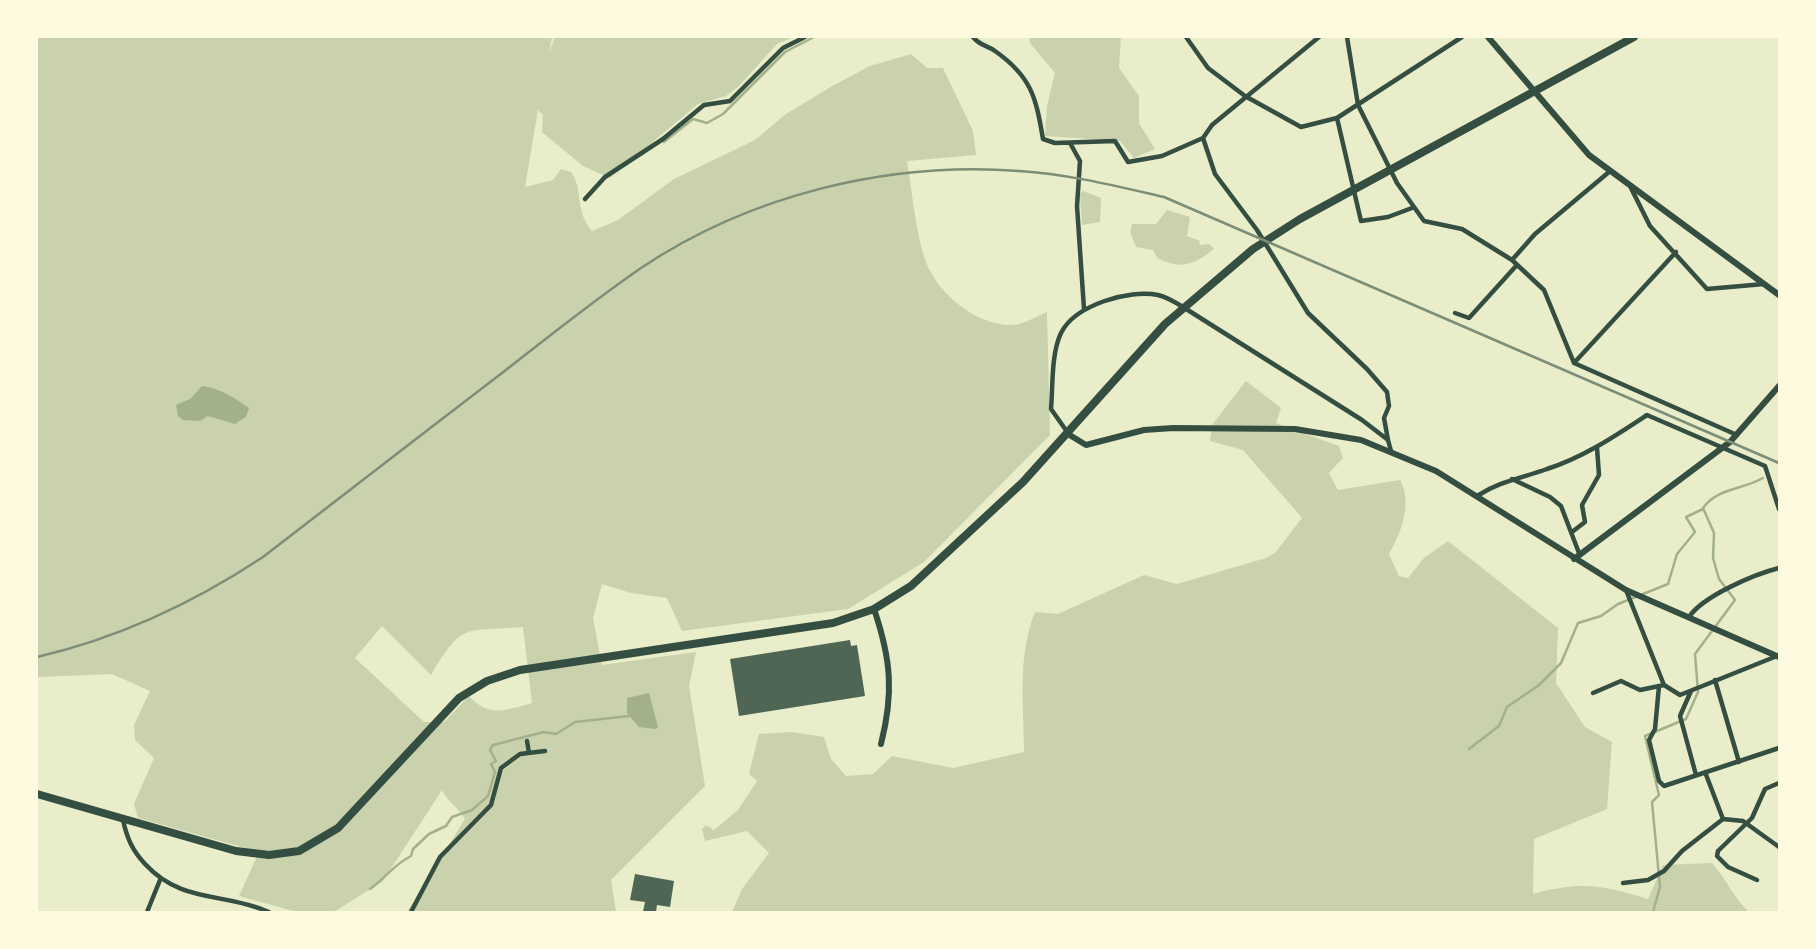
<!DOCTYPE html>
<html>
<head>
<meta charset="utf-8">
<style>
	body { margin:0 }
	#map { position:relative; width:1816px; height:949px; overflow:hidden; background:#e9edc9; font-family:"Nunito Sans",sans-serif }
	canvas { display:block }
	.frame { position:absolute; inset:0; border:38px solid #fefae0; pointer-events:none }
</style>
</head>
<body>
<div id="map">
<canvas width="1816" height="949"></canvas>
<div class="frame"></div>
</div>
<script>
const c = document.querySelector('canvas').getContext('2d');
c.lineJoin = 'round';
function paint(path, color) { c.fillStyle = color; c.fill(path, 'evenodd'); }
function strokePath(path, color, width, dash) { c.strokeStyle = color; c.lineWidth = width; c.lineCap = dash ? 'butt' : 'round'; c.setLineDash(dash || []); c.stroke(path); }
paint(new Path2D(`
	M37 37H552L549 53 555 37H794L777 44 739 86 726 96 698 104 610 178 583 166 542 132 543 115 538 110 525 187 553 180 561 169 571 172C584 190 574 210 592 231L618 220 674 179 755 140 786 114 834 85 870 66 911 54 927 68H943L973 131 976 155 907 161C912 190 916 236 926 262 938 294 977 326 1012 325 1023 325 1037 316 1047 312L1050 435 924 562 848 609 682 631 667 598 631 593 602 584 593 618 602 665 696 652 689 686 705 786 611 880 616 912H407L465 819C458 807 447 801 442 790L383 881 334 912H297L239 896 259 852 138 818 134 804 154 758 135 740 134 725 150 691 112 674 37 677ZM382 626 431 675C463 621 464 632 523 627L532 703C506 710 489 718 469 696L444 722H424L355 658Z
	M1029 37H1121L1119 68 1139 96V123L1155 149 1134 158 1120 141 1045 136 1047 106 1055 73 1030 43Z
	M1083 191 1101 198 1100 222 1082 225 1080 194Z
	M1167 210 1190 217 1187 236 1200 241 1199 245 1209 244 1214 249C1194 265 1181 270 1157 258L1153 250 1136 247 1130 232 1132 224H1156Z
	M1246 381 1281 408 1276 423 1339 446 1343 458 1329 473 1338 490 1400 480C1413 503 1401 533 1389 554L1399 576 1408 578 1424 558 1448 541 1558 628 1556 683 1585 727 1612 742 1607 809 1534 839 1533 894C1582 881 1601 885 1648 899L1663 865 1712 863C1726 879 1733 897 1749 912H732L742 889 769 853 747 831 705 841 702 829 706 825 714 830 738 810 757 781 749 774 759 734 792 732 824 737 831 759 846 776 873 774 892 756 953 768 1024 752C1024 706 1017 656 1035 612L1058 614 1144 575 1177 584 1266 558 1275 553 1302 518 1243 450 1210 441 1212 425Z`), '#cad2ad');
paint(new Path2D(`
	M202 386C220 388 235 398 249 408L246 417 235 424 208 416 200 421 183 420 178 416 176 405 190 399Z
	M649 693 658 727 656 729 639 727 627 713V698Z`), '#a3b18a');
strokePath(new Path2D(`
	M664 142 693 119 707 123 723 114 785 52 814 37
	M1469 749 1499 726 1507 707 1539 685 1561 663 1578 623 1601 616 1618 604 1668 584 1677 554 1695 532 1686 517 1703 509
	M370 889C386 878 393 865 411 856L413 849 429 834 446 826 452 817 472 810 488 796 495 772 491 764 496 761 490 750 493 745 544 732 556 734 575 722 629 716
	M1653 912 1660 887 1652 802 1659 795 1645 736 1686 719 1698 692 1695 654 1735 600 1719 579 1713 558 1714 533 1703 508C1717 488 1742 490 1763 478`), '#a3b18a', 2.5);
paint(new Path2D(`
	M850 640 851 646 857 645 865 696 739 716 730 659Z
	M635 874 674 881 670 907 657 905 656 912H643L645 902 630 900Z`), '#4f6655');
strokePath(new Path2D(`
	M973 37C980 46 987 45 995 51 1032 77 1036 98 1043 139L1055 143 1115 141 1128 162 1162 156 1203 138
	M1186 37 1208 68 1245 96 1301 127 1337 118 1462 37
	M1319 37 1212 125 1203 138 1215 174 1257 230 1308 313 1367 369 1387 392 1389 406 1384 418 1388 440
	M1347 37 1358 105 1397 183 1424 221 1462 229 1512 260 1544 290 1574 363 1737 435
	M1337 118 1361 221 1388 217 1412 208
	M1070 143 1080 161 1077 206 1084 309
	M1631 188 1650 226 1707 289 1764 284
	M585 199 605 177 663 139 704 105 730 101 783 48 805 37
	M1512 260 1535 234 1609 172
	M1455 313 1469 318 1516 266
	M1574 363 1676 252
	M1068 433 1051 409C1053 386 1051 354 1061 333 1075 305 1129 289 1158 295 1167 297 1175 302 1183 307L1362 420 1388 440 1391 451
	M1512 479 1550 497 1561 506 1579 553
	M1477 496C1500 481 1522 478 1547 469 1584 457 1615 436 1647 415L1765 466 1779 509
	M1572 532 1585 522 1582 505 1599 475 1597 448
	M1626 590 1664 685
	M1689 617C1703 596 1755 574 1779 568
	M1715 680 1739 762
	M1659 686 1655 729 1649 740 1659 781 1664 786 1779 748
	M1691 691 1680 716 1696 775
	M1593 693 1621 681 1640 690 1664 685 1680 695 1777 656
	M527 741 529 753
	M1723 819 1743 821 1779 847
	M123 820C127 838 132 850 145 864 182 904 224 892 269 912
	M1757 880 1728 867 1717 856 1718 851 1752 818 1765 789 1779 783
	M1623 883 1648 880 1664 871 1682 851 1723 819 1705 772
	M147 912 160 880
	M411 912 440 857 491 805 501 768 520 754 545 751`), '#344e41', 4.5);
strokePath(new Path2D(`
	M1488 37 1589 155 1779 295
	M1068 434 1086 445 1144 430 1173 428 1295 429 1361 440 1436 471 1626 590 1779 657
	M1574 559 1730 442 1779 386
	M874 609C891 659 894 693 881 744`), '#344e41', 6);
strokePath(new Path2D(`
	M37 794 236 851 269 855 299 851 338 828 459 698 487 681 520 670 833 623 874 609 911 586 1023 482 1165 324 1253 249 1300 219 1634 37`), '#344e41', 8);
strokePath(new Path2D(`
	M37 657C119 638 192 604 263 557 342 496 422 434 502 373 547 338 593 301 641 268 750 195 888 161 1019 171 1068 174 1116 186 1164 197L1779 463`), '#7c8e77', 2.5);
</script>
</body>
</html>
